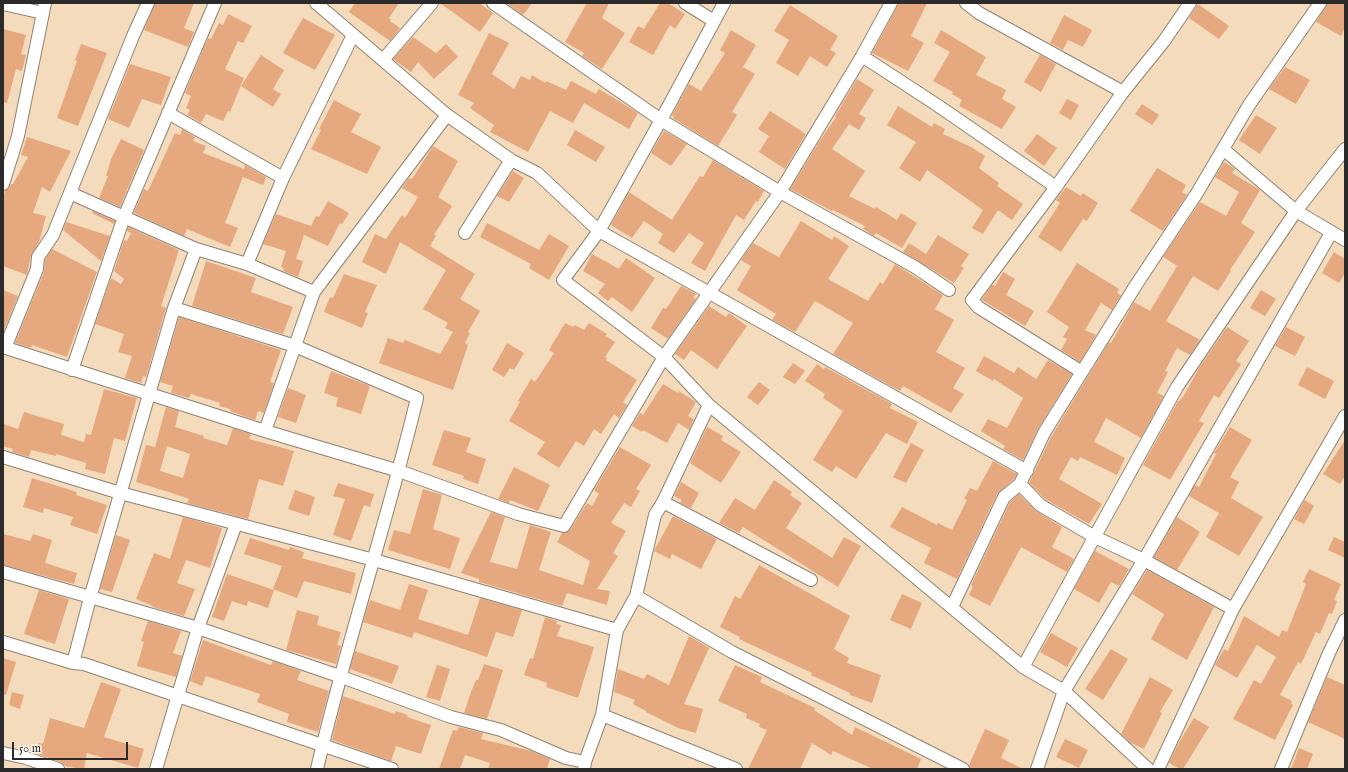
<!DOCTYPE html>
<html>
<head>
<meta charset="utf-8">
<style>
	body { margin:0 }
	#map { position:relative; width:1348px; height:772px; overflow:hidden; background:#f3dbbc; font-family:"IM FELL English",serif }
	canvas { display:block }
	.frame { position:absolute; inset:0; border:4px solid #2b2b2b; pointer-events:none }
	.scale { position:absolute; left:12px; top:742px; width:116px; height:18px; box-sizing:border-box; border:2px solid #2b2b2b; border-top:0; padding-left:5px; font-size:12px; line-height:14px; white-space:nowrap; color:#2b2b2b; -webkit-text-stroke:3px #fbf7ec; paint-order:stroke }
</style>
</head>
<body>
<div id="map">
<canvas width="1348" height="772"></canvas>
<div class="frame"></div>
<div class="scale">50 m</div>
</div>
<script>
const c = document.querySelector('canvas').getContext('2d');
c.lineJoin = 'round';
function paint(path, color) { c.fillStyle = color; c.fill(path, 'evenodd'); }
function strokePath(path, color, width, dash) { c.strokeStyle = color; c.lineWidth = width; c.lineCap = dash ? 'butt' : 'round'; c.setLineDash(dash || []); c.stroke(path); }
paint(new Path2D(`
	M155 3H194L184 28 194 32 188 47 144 30Z
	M355 3H399L389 18 391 20 390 21 400 28 390 41 349 12Z
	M440 3H479L493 13 480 32Z
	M506 3H532L523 15Z
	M587 3H609L602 18 625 33 602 69 582 56 584 53 565 42Z
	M660 3H668L685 14 675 29 670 25 653 55 629 42 638 26 644 29Z
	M899 3H927L911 36 924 43 908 71 872 53Z
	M1327 3H1345V28L1341 36 1316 22Z
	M1198 4 1229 26 1219 39 1189 18Z
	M790 5 838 36 830 50 836 53 827 67 810 56 798 76 776 63 789 40 774 31Z
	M228 14 252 26 243 43 238 41 225 69 244 78 230 112 228 111 223 121 206 114 201 123 187 115 190 110 186 108 191 96 185 93 208 38 211 39 219 23 223 25Z
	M1064 15 1092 30 1083 47 1068 40 1063 50 1050 43Z
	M303 18 335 35 315 70 283 53Z
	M3 29 26 35 21 54 26 55 22 71 16 69 7 103 3 102Z
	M731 30 756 45 743 67 755 74 732 112 737 115 718 146 673 118 674 116 672 115 689 84 701 91 725 53 720 50Z
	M941 30 986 57 976 75 1006 90 1002 99 1016 107 1002 129 959 106 962 100 952 94 953 92 933 81 950 52 934 43Z
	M489 33 509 43 492 74 514 89 521 76 530 80 532 75 545 83 546 81 566 90 571 81 596 94 599 89 638 113 629 129 584 103 573 123 550 111 528 152 490 132 494 125 470 108 474 103 458 95Z
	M413 37 436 53 446 44 458 57 434 79 418 62 411 72 393 59Z
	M81 44 107 53 78 126 57 118 77 61 75 60Z
	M261 55 284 70 273 89 281 94 273 107 241 86Z
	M1040 55 1056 64 1041 92 1024 82Z
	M130 64 171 77 161 105 142 99 129 128 108 119Z
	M1285 67 1310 80 1296 104 1269 89Z
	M857 79 874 90 859 114 866 118 859 130 849 124 832 149 865 171 849 196 875 209 876 207 897 220 901 213 917 223 902 248 876 233 874 236 863 229 865 226 833 210 832 211 790 189 819 142 836 117 835 116Z
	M1067 99 1079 105 1071 120 1059 113Z
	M334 100 361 114 351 132 381 147 367 174 311 149 321 130 319 129Z
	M1142 104 1159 115 1152 125 1135 114Z
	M898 106 932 127 934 123 945 129 943 134 971 147 985 156 979 168 999 183 997 186 1023 204 1012 220 998 210 983 234 972 228 983 210 927 170 920 182 899 168 916 142 887 125Z
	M770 111 806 134 785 169 759 152 769 136 758 129Z
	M1256 115 1277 128 1260 154 1239 140Z
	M182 129 195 137 193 141 206 146 203 153 244 169 245 165 266 177 263 185 243 177 225 223 238 228 230 247 187 229 184 236 134 213 144 189 148 191 175 133 180 135Z
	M575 130 605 147 596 162 567 145Z
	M664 131 687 144 671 166 651 153Z
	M1037 134 1057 148 1044 166 1024 151Z
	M27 137 71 151 50 192 42 187 33 213 46 216 39 242 31 256 27 275 3 266V199L5 191 11 184H13L28 157 21 155Z
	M121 139 144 150 120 207 99 198 108 176H106L111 159Z
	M433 146 458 161 438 197 452 206 434 235 436 236 430 246 475 274 460 299 480 311 468 332 470 333 465 343 468 345 453 390 379 363 388 338 403 343 405 340 440 354 453 332 445 328 448 323 423 309 446 270 400 242 386 274 362 262 375 234 386 239 402 215 405 218 418 197 402 188 409 178 412 179Z
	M713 160 764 191 758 202 756 201 744 220 736 215 705 271 691 263 704 243 689 233 674 253 658 243 663 234 644 221 632 238 611 225 629 192 672 220 700 176 703 177Z
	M1224 162 1235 169 1232 173 1260 190 1241 223 1255 232 1230 270 1231 271 1218 291 1193 276 1166 321 1200 340 1190 355 1177 348 1165 371 1168 372 1157 393 1164 396 1141 438 1106 418 1094 442 1125 458 1117 475 1080 457 1078 461 1071 457 1059 479 1102 504 1089 524 1045 499 1029 483 1051 437 1109 342 1111 343 1134 302 1150 311 1177 266 1163 257 1200 202 1226 216 1239 192 1215 177Z
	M1157 168 1186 185 1182 192 1187 195 1163 231 1130 211Z
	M513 171 524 178 509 202 497 196Z
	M1066 187 1081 196 1083 193 1098 203 1087 221 1083 219 1061 252 1038 237 1060 203 1056 200Z
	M328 201 349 213 342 224 340 223 328 246 304 235 296 259 303 261 298 277 283 271 284 268 281 267 286 251 263 244 276 214 311 226 316 216 319 217Z
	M93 211 115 221 114 224 92 213Z
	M801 221 832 240 834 236 849 246 828 279 868 301 880 282 883 284 895 264 943 295 935 309 954 320 936 352 965 368 953 388 964 394 951 413 903 386 900 391 833 354 853 323 815 301 795 332 772 320 776 314 737 290 751 266 741 260 753 243 779 257Z
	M66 222 110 236 101 261 63 230Z
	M487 223 539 250 549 234 569 246 549 280 529 268 531 264 480 237Z
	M128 227 179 250 161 306 166 308 146 377 143 376 141 383 125 378 132 356 118 352 124 334 95 324 111 278 121 284 124 279 114 271 124 240 127 241 131 233 127 231Z
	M938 235 969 254 961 266 964 268 954 283 903 252 909 243 926 254Z
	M52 249 97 272 67 357 32 345 31 348 15 343 44 272 45 260Z
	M1334 252 1345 259V273L1339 283 1322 273Z
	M592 254 619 269 626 258 655 278 632 312 612 297 608 301 598 293 605 284 583 271Z
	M206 261 256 278 251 292 293 307 283 334 192 306Z
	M1077 263 1119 289 1117 293 1121 295 1112 310 1101 303 1085 330 1096 335 1080 362 1061 350 1067 339 1063 337 1069 327 1047 312Z
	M1003 272 1015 279 1006 295 1034 311 1025 326 982 300 992 285 995 286Z
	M344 274 377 285 365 312 368 313 362 328 324 312 330 297 333 298Z
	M681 286 696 294 693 297 696 299 668 339 651 328 663 308 666 309Z
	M3 290 18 296 3 333Z
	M1261 290 1276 299 1265 316 1250 308Z
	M709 306 726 317 729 313 747 326 717 369 691 350 684 360 675 354Z
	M179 317 281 350 270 382 274 383 264 413 258 411 255 420 230 411V409L219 406 220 403 191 394 189 398 171 393 173 386 160 382Z
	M565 323 573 327 575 325 584 330 589 323 607 334 605 336 615 342 605 357 607 358 606 360 637 380 623 402 627 405 619 418 614 414 601 434 594 429 584 446 576 441 559 468 537 454 545 442 509 421 520 402 518 401 531 379 535 382 554 353 549 350Z
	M1227 327 1249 341 1236 361 1241 364 1219 398 1214 395 1199 421 1204 423 1170 480 1143 465 1177 403 1183 397 1199 368Z
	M1286 327 1305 337 1295 356 1275 346Z
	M507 343 524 353 514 370 510 368 504 377 492 370Z
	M984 356 1014 373 1018 367 1036 379 1048 360 1072 374 1038 429 1023 460 1003 449 1005 446 981 431 988 419 1007 428 1023 398 994 379 993 381 976 371Z
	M793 363 805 371 795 384 783 377Z
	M817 364 824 369 825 367 892 404 890 408 918 422 907 444 886 433 856 479 836 466 832 472 813 460 843 411 823 398 825 394 805 381Z
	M1307 367 1334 381 1325 399 1298 385Z
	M331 371 370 386 361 414 336 406 338 398 324 393Z
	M759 382 770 390 758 405 747 397Z
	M663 384 678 393 679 391 696 402 688 416 694 419 689 430 678 423 667 443 643 430 642 432 632 426 640 413 643 415Z
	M288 388 306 395 296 423 278 417Z
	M104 389 137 398 125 441 114 438 105 474 85 469 86 463 56 454V456L31 450 29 457 12 452 13 449 3 446V424L18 429 24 412 64 424 61 435 84 442 86 434 91 435Z
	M166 407 179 411 175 427 204 436 203 438 227 445 233 428 251 434 249 439 294 451 283 486 259 479 248 519 187 503 189 499 178 495 136 482 146 445 155 447ZM167 446 190 454 183 478 160 471Z
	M707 427 723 436 721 440 741 452 721 483 690 463Z
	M1230 427 1252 440 1230 477 1239 482 1231 498 1263 517 1239 556 1206 537 1219 513 1189 496 1195 485 1199 487 1216 454 1214 453Z
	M444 430 471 438 466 452 486 459 478 484 463 479 464 476 432 465Z
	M1345 440V476L1340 484 1323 474Z
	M911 443 924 450 906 483 893 477Z
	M620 447 651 465 636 489 640 491 631 507 624 503 611 523 626 531 613 553 618 556 597 589 610 591 607 605 567 593 562 606 479 582V579L461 573 491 512 505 517 490 562 517 569 530 525 551 532 539 570 583 585 590 561 557 542 562 533H566L570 530 587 503 592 506 599 494 594 490Z
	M993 461 1017 474 1014 479 997 494 957 579 924 563 931 548 890 527 902 507 937 525 938 523 952 530 967 500 964 499 970 488 977 491Z
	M514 467 550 485 538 511 510 500 509 503 498 499Z
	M32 478 77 492 76 495 107 505 97 534 70 525 73 517 44 508 43 513 23 507Z
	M774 480 792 492 790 495 802 503 786 528 832 558 844 537 861 546 838 587 743 527 739 533 719 523 735 498 755 510Z
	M681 482 699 493 691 508 680 503 682 500 674 496Z
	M338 483 374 494 370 507 364 505 351 541 333 535 345 499 333 496Z
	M423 489 442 495 433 529 460 538 450 569 388 550 394 530 410 534Z
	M295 490 315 497 309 516 288 509Z
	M1019 494 1036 511 1062 527 1052 547 1074 559 1067 572 1021 547 990 606 969 595 973 586 971 585 1010 502Z
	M1305 500 1314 506 1304 524 1294 519Z
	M673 516 717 539 701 569 672 554 670 559 654 551Z
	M183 517 222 528 210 568 186 560 177 583 195 589 184 616 153 607V606L136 599 154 553 170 559Z
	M1177 517 1200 532 1177 570 1154 557Z
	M3 534 30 541 33 534 52 540 45 563 77 573 74 584 3 565Z
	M116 535 130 540 112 592 100 589Z
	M1334 537 1345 542V558L1328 550Z
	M250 538 289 550 290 547 304 552 302 558 356 573 351 594 304 581 297 598 273 589 282 566 244 554Z
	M1095 551 1129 569 1119 586 1111 582 1099 603 1074 589Z
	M759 565 850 616 834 649 849 658 847 663 881 675 872 703 850 695V693L811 675 812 673 739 639 740 637 720 627 735 596 740 599Z
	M1309 569 1341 584 1334 600 1337 601 1332 614 1329 613 1320 634 1316 632 1301 664 1298 662 1280 695 1292 701 1291 704 1293 705 1275 740 1233 719 1254 680 1261 684 1276 657 1257 645 1237 678 1215 665 1224 649 1228 651 1244 616 1279 637 1282 630 1287 632 1306 584 1303 582Z
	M1147 570 1214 607 1187 660 1151 639 1164 614 1132 594Z
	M227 574 274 590 268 608 248 601 247 606 232 601 224 621 212 617Z
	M409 584 428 590 418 619 468 635 480 598 522 610 513 637 496 632 487 657 414 632 412 638 363 622 370 600 400 610Z
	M39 590 69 599 55 644 24 634Z
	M902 594 922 603 911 629 890 620Z
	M297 610 319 616 317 625 341 632 337 645 341 646 336 664 286 650Z
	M545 617 557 621 556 624 561 625 557 636 594 647 578 698 546 687 547 683 524 675 530 658 533 659Z
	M148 621 181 631 173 653 182 656 176 677 137 666 144 642 141 641Z
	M1051 633 1078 648 1067 667 1040 652Z
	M689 636 709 648 684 704 703 709 696 733 678 728 646 712V711L633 704 635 700 614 692 618 669 644 679 647 674 669 685Z
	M203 640 271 665 273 661 301 671 297 680 329 691 318 732 287 722 289 714 257 702 260 694 206 676 202 686 190 681Z
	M1111 649 1128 659 1103 700 1085 689Z
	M355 651 399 666 392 684 350 669Z
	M3 658 16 662 6 695 3 694Z
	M484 664 503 670 487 719 464 713 471 692 476 680H478Z
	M437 665 450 669 440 701 426 697Z
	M735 665 762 677 760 682 815 708 814 710 852 735 855 727 921 759 917 769H873L833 751 831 755 812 743 800 769H748L767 730 759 727 760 724 746 718 747 714 718 701Z
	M1150 677 1173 690 1160 712 1162 713 1144 749 1131 743 1121 734Z
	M1327 677 1345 685V739L1308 722Z
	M101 682 121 689 104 737 144 749 138 768 87 753 84 769H81L65 766 60 762 35 753 39 743 43 744 50 718 84 728Z
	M12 692 24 695 20 709 9 705Z
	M343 696 395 714 396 711 408 715 407 717 431 725 421 754 396 746 391 761 332 740Z
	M1194 718 1209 727 1183 769H1180L1169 763 1178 744Z
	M459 727 483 733 481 739 531 751 550 759 547 769H488L490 763 465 755 460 769H439L453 730 457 731Z
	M985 729 1009 740 1001 758 1023 769H970L969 765Z
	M1065 739 1088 750 1079 768 1056 757Z
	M1299 748 1313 754 1307 769H1291Z`), '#e6a97f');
const minor = new Path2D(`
	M316 3 447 115 511 160 537 173 599 231 563 280 664 357 709 405 1023 667 1064 691 1148 769
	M493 3 661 120 780 192 915 267 949 290
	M685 3 714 21
	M724 3 661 120 599 231 1027 471
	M966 3 979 13 1123 92 1164 41 1190 3
	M3 4 43 13
	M862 56 937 105 1056 187
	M383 60 432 3
	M168 113 283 178
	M1223 149 1296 211 1345 240
	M3 184 18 136 45 3
	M70 193 196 249 247 264 314 292
	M465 233 511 160
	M247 264 283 178 353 35
	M174 308 295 346 417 398C387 523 346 644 317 769
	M3 347 265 431 399 471 518 514 564 526 664 357 780 192 862 56 891 3
	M5 348 37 269 38 257 53 235 133 36 148 3
	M72 370 124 217 215 3
	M1082 372 978 307 972 300 1056 187 1123 92
	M265 431 314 292 447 115
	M3 457 120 493 374 560 617 630
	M1020 484 1040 505 1095 537 1144 560 1233 609
	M663 502 709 405
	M3 572 198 628 339 676 451 717 501 730 566 758 585 762
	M636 596 732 652 963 769
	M952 607 1004 497 1020 484 1044 433 1136 285 1197 193 1249 105 1320 3
	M3 642 73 663 84 664 392 769
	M73 663 90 598 174 308 196 249
	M1023 667 1177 387 1296 211 1345 149
	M602 715 736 769
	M3 753 26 758 58 769
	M156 769 198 628 236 524
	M584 769 585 762 602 715 617 630 636 596 655 515 663 502 811 580
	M1037 769 1064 691 1144 560 1331 233
	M1158 769 1233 609 1345 416
	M1281 769 1329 653 1345 620`);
strokePath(minor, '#8f8374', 14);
strokePath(minor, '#fff', 12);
</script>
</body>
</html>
